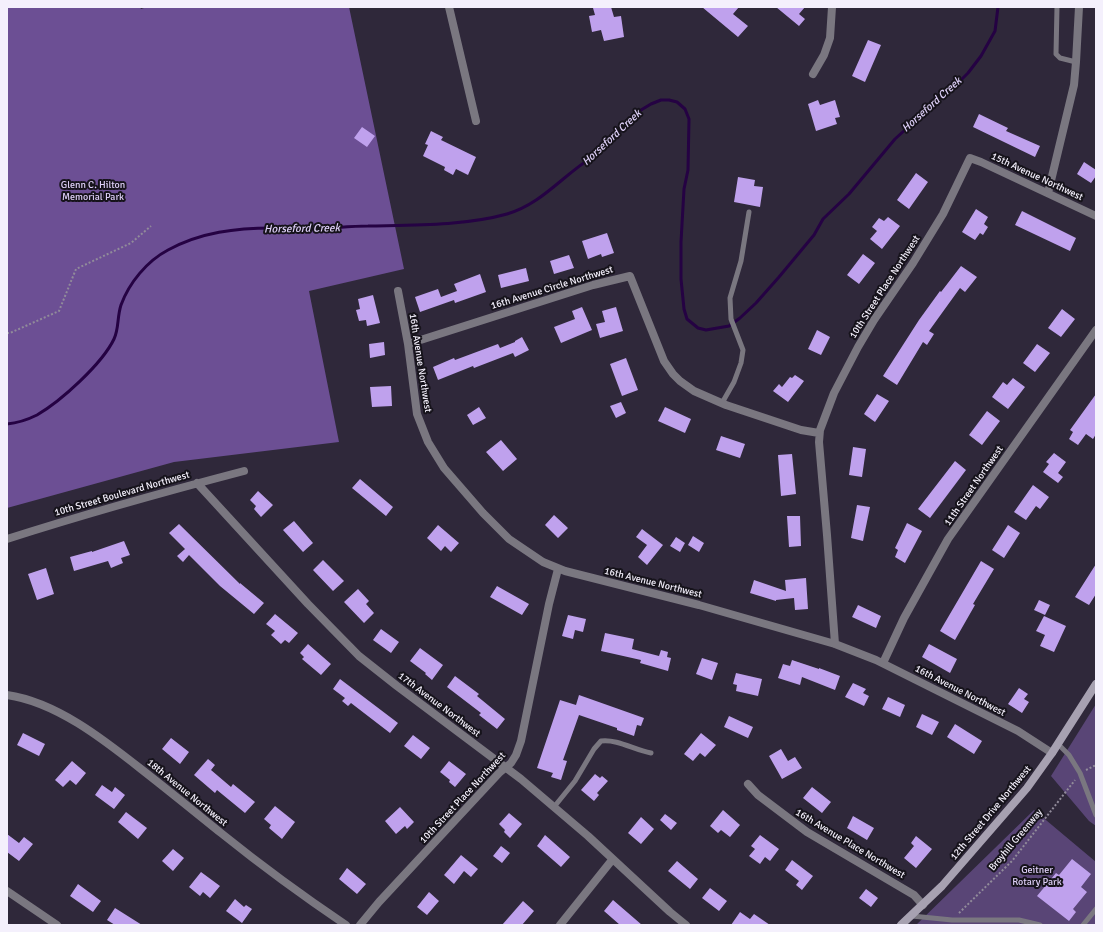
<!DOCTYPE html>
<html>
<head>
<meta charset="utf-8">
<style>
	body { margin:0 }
	#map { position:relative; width:1103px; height:932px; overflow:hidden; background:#2f283a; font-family:Signika,sans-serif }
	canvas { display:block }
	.frame { position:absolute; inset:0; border:8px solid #f4f0fc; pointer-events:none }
</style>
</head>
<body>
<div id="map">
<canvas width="1103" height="932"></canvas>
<div class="frame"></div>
</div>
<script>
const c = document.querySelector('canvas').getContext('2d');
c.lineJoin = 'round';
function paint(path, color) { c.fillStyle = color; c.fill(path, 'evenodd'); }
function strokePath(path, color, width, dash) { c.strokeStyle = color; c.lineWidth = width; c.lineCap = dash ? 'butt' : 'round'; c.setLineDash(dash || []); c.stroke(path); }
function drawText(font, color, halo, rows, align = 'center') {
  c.font = font + ' Signika,sans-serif'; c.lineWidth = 4; c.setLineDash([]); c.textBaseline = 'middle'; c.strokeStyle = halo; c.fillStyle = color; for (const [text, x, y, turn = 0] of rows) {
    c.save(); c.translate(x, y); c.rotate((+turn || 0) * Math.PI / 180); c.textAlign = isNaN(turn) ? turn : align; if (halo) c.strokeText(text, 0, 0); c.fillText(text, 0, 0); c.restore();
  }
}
paint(new Path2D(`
	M1096 704V826L1089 821 1051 776Z
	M1034 810 1096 862V925H916Z`), '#594576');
paint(new Path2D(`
	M7 7H140L141 9 147 7H349L404 269 309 291 339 442 174 462 7 508Z`), '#6c4f94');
strokePath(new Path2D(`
	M7 424C18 423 27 420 37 415 61 401 102 364 114 339 119 329 117 317 121 305 129 283 147 261 168 250 201 232 236 228 273 228 285 228 296 229 308 229 328 229 348 226 368 226 413 225 464 226 507 214 542 204 564 174 594 156L641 110 651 104 661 100H669L677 102 685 109 689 119 688 170 684 189 681 242V279L684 309 687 319 698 328 706 330 729 326 740 318 756 303 779 277 814 235 823 219 849 194 895 139 906 129 913 121 939 96 958 83 968 73 981 56 995 31 998 7`), '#250243', 3);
paint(new Path2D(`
	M597 7H611L614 17 621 16 624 37 604 41 601 30 592 32 589 16 595 15 593 8Z
	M702 7H739L733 14 748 26 738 37Z
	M776 7H805L799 14 805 19 799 26Z
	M868 40 881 45 865 82 852 76Z
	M818 100 820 105 835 100 840 117 835 118 837 124 816 131 808 104Z
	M979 114 1008 128 1006 131 1040 146 1035 157 973 127Z
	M362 127 375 136 367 147 354 138Z
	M431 131 443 137 441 140 476 157 468 175 456 169 453 175 444 170 445 167 423 156 428 145 425 144Z
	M1084 162 1096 170V176L1091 183 1077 174Z
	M916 173 928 182 909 209 897 200Z
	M738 177 755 180 754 186 763 187 760 207 734 202Z
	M976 209 988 217 984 224 988 227 983 235 980 233 975 240 962 232Z
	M1022 211 1076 238 1070 251 1015 225Z
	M888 217 900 226 882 249 870 239 877 231 872 227 879 218 884 221Z
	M607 233 614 253 602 257 601 254 588 259 582 241Z
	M863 254 875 263 859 284 847 275Z
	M569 255 574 268 554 274 550 261Z
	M961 266 977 277 965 292 960 288 929 331 934 334 927 345 923 342 897 385 883 376 919 320 940 291 941 292Z
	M526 268 529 281 501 288 498 275Z
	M480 274 486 292 455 303 454 300 420 312 415 297 438 289 441 297 457 291 454 284Z
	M373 295 380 323 367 326 366 320 359 321 356 310 360 309 358 299Z
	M582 307 592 330 561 343 554 327 575 319 572 311Z
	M616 307 623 331 600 338 596 324 605 322 602 311Z
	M1062 309 1075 319 1061 337 1048 328Z
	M817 330 830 337 821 355 808 349Z
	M522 337 529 350 515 357 513 353 474 368 473 366 438 380 433 367 454 358 455 360 498 344 500 348 515 342V341Z
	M384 342 385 355 370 358 369 344Z
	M1037 344 1050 353 1035 372 1023 363Z
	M626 358 638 390 622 396 610 364Z
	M795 375 804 381 788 402 773 391 779 384 782 387 790 377 792 378Z
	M1013 378 1025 387 1008 409 992 397 1003 382 1007 385Z
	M391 386 392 406 372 407 370 387Z
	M877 394 889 401 875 422 864 414Z
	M1096 394V434L1093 439 1086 434 1078 445 1069 439 1073 432 1070 430Z
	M621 402 626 413 616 418 610 406Z
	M479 407 486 418 473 425 467 415Z
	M665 407 691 419 685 433 658 421Z
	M987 411 1000 421 982 445 969 435Z
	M721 436 745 444 740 458 716 450Z
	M501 440 517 459 503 471 486 452Z
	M853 447 866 449 862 477 849 475Z
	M1054 453 1066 462 1058 473 1063 477 1058 483 1043 472 1049 464 1046 462Z
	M792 454 796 494 781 496 778 455Z
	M955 461 966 470 930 518 918 509Z
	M360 479 393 507 386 516 352 488Z
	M1033 485 1049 497 1040 509 1036 506 1026 520 1014 512Z
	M258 491 273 505 261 517 254 509 256 506 250 500Z
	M857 505 870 507 863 541 851 538Z
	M554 515 568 528 558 538 545 525Z
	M787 516H800L801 546 789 547Z
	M294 521 313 543 303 552 283 530Z
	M907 523 922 531 905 563 895 557 898 550 895 548Z
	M179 524 240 584V583L264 603 254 614 220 586 189 555 183 562 177 556 185 549 169 533Z
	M438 525 459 543 451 552 445 546 441 551 427 538Z
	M1008 525 1020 533 1004 558 992 550Z
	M642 529 663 545 647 565 638 557 647 545 636 537Z
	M693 536 704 543 699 552 688 545Z
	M676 537 685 543 680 552 670 546Z
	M124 541 130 555 121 558 123 563 111 568 108 561 74 571 70 557 92 551V552Z
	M323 560 344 581 333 591 313 570Z
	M981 561 994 569 973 604 975 605 955 640 940 631Z
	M1096 564V594L1089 605 1075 597Z
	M46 568 54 594 37 600 28 574Z
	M806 578 808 609 795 610 794 598 776 600V601L750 593 754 580 786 591 785 580Z
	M497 586 529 604 522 615 490 597Z
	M358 589 369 601 366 604 374 613 364 623 344 602Z
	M1039 600 1050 605 1045 615 1034 610Z
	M858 605 881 616 876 628 852 617Z
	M275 614 298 633 289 643 285 640 281 644 271 635 275 631 266 624Z
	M568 615 586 619 583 632 575 630 573 639 562 636Z
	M1044 616 1066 626 1054 652 1040 646 1045 635 1036 631Z
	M381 629 399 642 391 653 373 640Z
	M605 633 634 639 632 649 659 656 661 650 668 652 667 657 671 658 668 671 640 663 641 660 601 651Z
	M308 644 331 664 321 675 302 659 304 657 300 653Z
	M929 644 957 659 950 673 922 657Z
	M420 648 443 665 432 680 425 674 426 673 410 661Z
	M702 658 718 663 712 680 696 674Z
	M792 660 819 669V668L840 676 835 690 802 677 800 685 778 678 783 664 790 666Z
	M736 673 762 679 758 696 736 691 737 685 733 684Z
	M455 676 479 694 477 696 505 719 497 729 479 715 481 713 447 687Z
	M340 679 398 723 390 733 351 703 348 706 342 701 345 698 333 689Z
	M853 683 866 689 863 693 869 696 864 706 845 697Z
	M1019 688 1028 694 1024 699 1029 702 1022 713 1008 704Z
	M579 695 644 718 641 726 637 725 634 736 617 730V728L579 715 563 760 567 761 561 780 551 777 553 773 537 768 560 700 576 705Z
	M888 697 905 705 900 717 882 709Z
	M922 714 939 722 932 735 916 727Z
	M729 716 753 727 748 738 724 727Z
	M955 724 982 741 974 754 947 737Z
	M23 733 45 744 39 756 17 745Z
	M701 733 716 745 705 757 700 753 693 761 684 754Z
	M413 735 430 748 421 759 404 746Z
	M171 738 189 752 180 764 162 749Z
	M781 749 788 761 795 757 802 768 782 779 769 756Z
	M208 759 215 765 211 770 231 787 233 784 255 802 245 813 217 790 215 793 194 775Z
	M72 761 86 773 76 785 70 780 63 787 55 780Z
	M449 761 466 774 455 787 449 782 450 780 440 772Z
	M595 774 600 778 602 776 608 781 597 793 599 795 594 801 581 790Z
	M102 785 112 792 115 787 125 795 114 809 95 795Z
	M812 787 831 802 822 813 803 798Z
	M275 806 295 822 282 839 269 828 271 825 264 819Z
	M400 807 414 822 407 829 405 826 396 834 385 821Z
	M723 810 740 825 730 837 721 830 718 833 710 826Z
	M126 812 147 828 138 839 118 822Z
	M509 813 522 824 510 838 504 832 505 830 499 824Z
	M665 814 677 823 671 830 660 820Z
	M853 816 874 828 867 840 847 828Z
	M641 817 654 829 641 844 628 833Z
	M7 834 19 843 24 837 33 844 19 861 7 852Z
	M545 835 570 857 561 867 537 846Z
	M760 835 779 849 770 861 765 857 760 864 749 856 755 849 751 846Z
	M916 836 932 849 916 868 904 858 914 846 911 843Z
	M501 846 510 853 502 863 493 856Z
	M173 849 184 858 173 871 162 861Z
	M461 855 478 869 471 877 464 871 454 884 444 875Z
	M1072 859 1091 874 1081 887 1087 892 1073 909 1076 912 1069 921 1037 896 1056 873 1059 875Z
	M792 860 813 876 802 890 796 885 799 881 785 870Z
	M677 861 698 879 690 889 668 871Z
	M347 868 366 884 357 894 339 879Z
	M201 872 220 886 210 898 203 892 200 896 189 887Z
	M78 884 101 901 93 912 70 896Z
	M710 888 727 901 719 911 702 898Z
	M866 889 878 898 871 907 859 898Z
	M429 892 439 901 427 915 417 907Z
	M235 899 244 907 246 905 252 909 242 923 226 911Z
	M613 900 642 925H620L604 911Z
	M523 901 534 911 522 925H502Z
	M115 908 142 925H115L107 920Z
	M740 912 750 919 754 914 770 925H731Z`), '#bfa1ed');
strokePath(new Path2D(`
	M7 333H10L59 311 76 269 131 243 151 226
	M1086 770 1096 765
	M959 913 1012 861 1075 780`), '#918b9a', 2, [2, 2]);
strokePath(new Path2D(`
	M1057 7 1056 54 1060 58 1076 62
	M722 403 734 382 741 363 743 350 731 319 730 298 741 261 749 212
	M1058 744 1069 755 1080 773 1096 815
	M554 807 575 781 594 749 601 741C618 739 634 750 651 753
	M912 916 952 920H1019L1040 925
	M1083 925 1096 909`), '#7a7780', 5);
strokePath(new Path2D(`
	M449 7 476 121
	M813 74 824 55 830 38 832 7
	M1048 193 1074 85 1076 62 1079 7
	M398 291 408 344 417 414 428 442 444 468 483 513 509 539 543 562 565 571 699 605 835 644 876 660 1018 731 1052 753
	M408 344 593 285 630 276 664 361 673 374 680 381 694 391 726 405 801 430 819 433
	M197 483 308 604 359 656 397 686 521 779 588 836 670 912 686 925
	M7 539C85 514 164 492 244 471
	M835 644 827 535 819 442 820 430 834 393 858 347 874 320 913 263 943 214 970 158 981 162 1096 216
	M883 663 904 618 948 539 1096 330
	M7 695C56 702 103 739 141 769 168 790 195 812 221 833 262 866 303 896 346 925
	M748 784 758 795 807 832 914 895 923 905
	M7 891 57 925
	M360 925 379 902 499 773 511 763 516 755 521 741 549 604 558 569
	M560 925 612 860`), '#7a7780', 8);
strokePath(new Path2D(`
	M901 925 942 886 1027 788 1052 753 1096 684`), '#a7a1b1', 8);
drawText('10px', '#f4f0fc', '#16131b', [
	["15th Avenue Northwest",1037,177,25],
	["10th Street Place Northwest",885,287,-57],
	["16th Avenue Circle Northwest",552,288,-17],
	["16th Avenue Northwest",420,363,81],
	["11th Street Northwest",974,486,-55],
	["10th Street Boulevard Northwest",122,494,-16],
	["16th Avenue Northwest",653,583,14],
	["16th Avenue Northwest",960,691,27],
	["17th Avenue Northwest",439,705,37],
	["18th Avenue Northwest",187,793,39],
	["10th Street Place Northwest",463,798,-47],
	["12th Street Drive Northwest",991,813,-50],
	["Broyhill Greenway",1016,840,-50],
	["16th Avenue Place Northwest",850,844,31]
]);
drawText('10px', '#dfd0f8', '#16131b', [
	["Glenn C. Hilton",93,185],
	["Memorial Park",93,197],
	["Geitner",1037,870],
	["Rotary Park",1037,882]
]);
drawText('italic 11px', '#e0d2fa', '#16131b', [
	["Horseford Creek",932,105,-42],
	["Horseford Creek",612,138,-43],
	["Horseford Creek",302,229,-1]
]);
</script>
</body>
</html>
